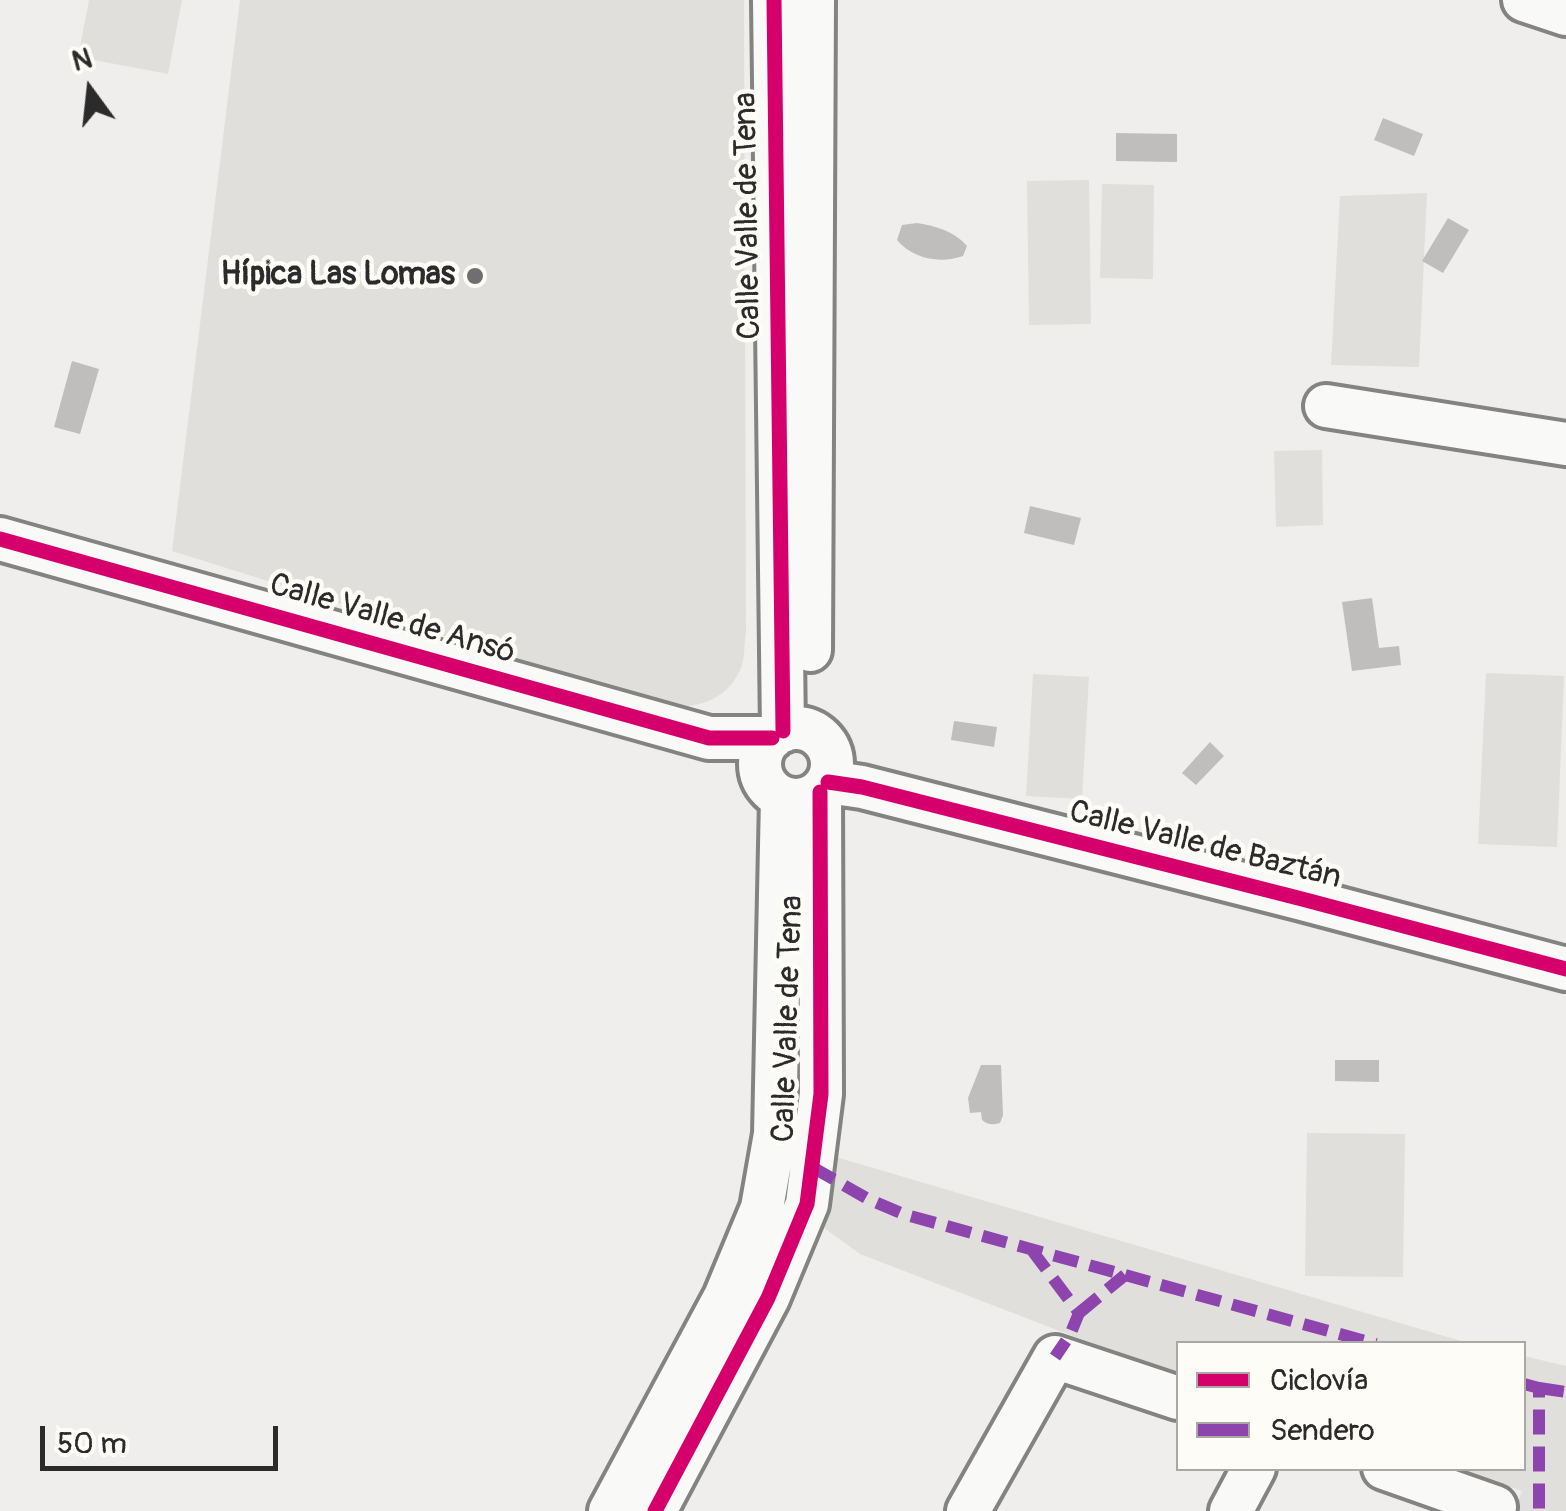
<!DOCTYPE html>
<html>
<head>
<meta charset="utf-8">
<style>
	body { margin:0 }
	#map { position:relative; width:1566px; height:1511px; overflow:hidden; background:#efeeec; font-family:Pangolin,sans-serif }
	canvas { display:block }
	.legend { position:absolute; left:1176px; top:1341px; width:350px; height:130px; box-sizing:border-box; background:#fdfcf7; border:2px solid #a9a8a5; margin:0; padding:12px 18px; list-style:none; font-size:30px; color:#2b2b2b }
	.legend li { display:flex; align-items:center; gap:20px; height:50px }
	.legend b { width:50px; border:2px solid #a9a8a5 }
	.north { position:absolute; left:40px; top:40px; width:100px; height:100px; -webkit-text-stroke:8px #fdfcf7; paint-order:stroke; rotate:345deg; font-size:28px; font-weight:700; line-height:40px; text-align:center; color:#2b2b2b }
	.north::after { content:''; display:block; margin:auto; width:35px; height:45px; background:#2b2b2b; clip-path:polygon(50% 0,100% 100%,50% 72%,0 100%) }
	.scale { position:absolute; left:40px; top:1426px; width:238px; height:45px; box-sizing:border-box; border:5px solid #2b2b2b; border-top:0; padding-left:12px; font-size:30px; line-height:35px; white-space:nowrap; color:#2b2b2b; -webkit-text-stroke:8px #fdfcf7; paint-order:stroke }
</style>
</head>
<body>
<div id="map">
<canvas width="1566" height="1511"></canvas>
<ul class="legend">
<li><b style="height:12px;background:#d6006c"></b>Ciclovía</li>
<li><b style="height:12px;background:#8e44ad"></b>Sendero</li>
</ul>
<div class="north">N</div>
<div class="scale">50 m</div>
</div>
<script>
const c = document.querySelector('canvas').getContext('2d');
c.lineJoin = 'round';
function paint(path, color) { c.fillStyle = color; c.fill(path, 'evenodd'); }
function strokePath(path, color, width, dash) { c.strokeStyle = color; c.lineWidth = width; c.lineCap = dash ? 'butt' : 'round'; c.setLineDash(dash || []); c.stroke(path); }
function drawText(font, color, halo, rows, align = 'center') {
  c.font = font + ' Pangolin,sans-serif'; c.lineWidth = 9; c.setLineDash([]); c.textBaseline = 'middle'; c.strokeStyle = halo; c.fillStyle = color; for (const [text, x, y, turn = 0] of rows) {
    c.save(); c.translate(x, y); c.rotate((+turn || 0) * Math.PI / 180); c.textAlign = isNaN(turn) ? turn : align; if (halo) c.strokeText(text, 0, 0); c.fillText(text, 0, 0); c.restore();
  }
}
paint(new Path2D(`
	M89 0H182L168 74 78 57Z
	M240 0H744L746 632C744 642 745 655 742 665 730 699 699 709 667 706L172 551Z
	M1089 180 1091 324 1029 325 1027 181Z
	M1102 184 1154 185 1153 279 1100 278Z
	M1427 193 1419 367 1331 365 1340 196Z
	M1322 450 1323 525 1276 527 1274 451Z
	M1486 673 1564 676 1557 847 1478 844Z
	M1033 674 1089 677 1082 799 1026 796Z
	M1307 1133 1405 1134 1403 1277 1305 1276Z
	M829 1155 1468 1343 1178 1344V1373L1070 1335 860 1254 816 1222Z
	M1524 1356 1566 1366V1511H1514L1522 1491 1458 1469 1524 1468Z`), '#e0dfdc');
paint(new Path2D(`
	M1383 118 1423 134 1414 156 1374 140Z
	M1116 133 1177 134V162L1116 161Z
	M1448 218 1469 230 1443 273 1422 261Z
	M917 223C936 226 954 231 967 246L963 256C940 264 913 259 897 240L902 225Z
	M72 361 99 369 80 434 54 427Z
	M1030 506 1081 518 1074 545 1024 533Z
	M1372 598 1379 648 1399 646 1401 665 1352 671 1342 602Z
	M954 721 997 727 994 747 951 740Z
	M1210 742 1224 756 1196 785 1182 773Z
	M1335 1060H1379V1082L1335 1081Z
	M981 1065H1001L1003 1115 1000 1123C992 1125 988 1125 982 1120L981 1112 970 1113 968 1098Z`), '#bfbebc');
const minor = new Path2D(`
	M774 0 783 731
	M1524 0 1566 14
	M1326 406 1566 444
	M0 539 709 738H772
	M810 650 813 0
	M760 764a36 36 0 1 1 72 0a36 36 0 1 1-72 0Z
	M828 782 862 787 1302 899 1566 969
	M1384 1468 1495 1507 1493 1511
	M610 1511 725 1297 762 1208 775 1134 782 798
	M655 1511 768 1298 807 1204 821 1094 820 792
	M968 1511 1055 1357 1178 1398
	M1231 1511 1254 1468`);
strokePath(minor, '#838382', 50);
strokePath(minor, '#f9f9f7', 42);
strokePath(new Path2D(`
	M812 1167 868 1199 903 1214 1376 1344
	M1031 1249 1079 1313 1070 1335 1055 1357
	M1079 1313 1125 1275
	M1524 1384 1539 1388V1511
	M1539 1388 1566 1392`), '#8e44ad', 12, [25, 12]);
strokePath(new Path2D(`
	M774 0 783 731
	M0 539 709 738H772
	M828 782 862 787 1302 899 1566 969
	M655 1511 768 1298 807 1204 821 1094 820 792`), '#d6006c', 15);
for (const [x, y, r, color] of [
	[475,276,10,"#706f6f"]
]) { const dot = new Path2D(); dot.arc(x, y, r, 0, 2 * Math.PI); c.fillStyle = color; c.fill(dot); strokePath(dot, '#fdfcf7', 4); }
drawText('32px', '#2b2b2b', '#fdfcf7', [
	["Calle Valle de Tena",749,216,-91],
	["Calle Valle de Ansó",392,620,16],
	["Calle Valle de Baztán",1205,846,14],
	["Calle Valle de Tena",789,1019,-88]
]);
drawText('bold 32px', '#2b2b2b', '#fdfcf7', [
	["Hípica Las Lomas",455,276]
], 'right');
</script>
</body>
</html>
